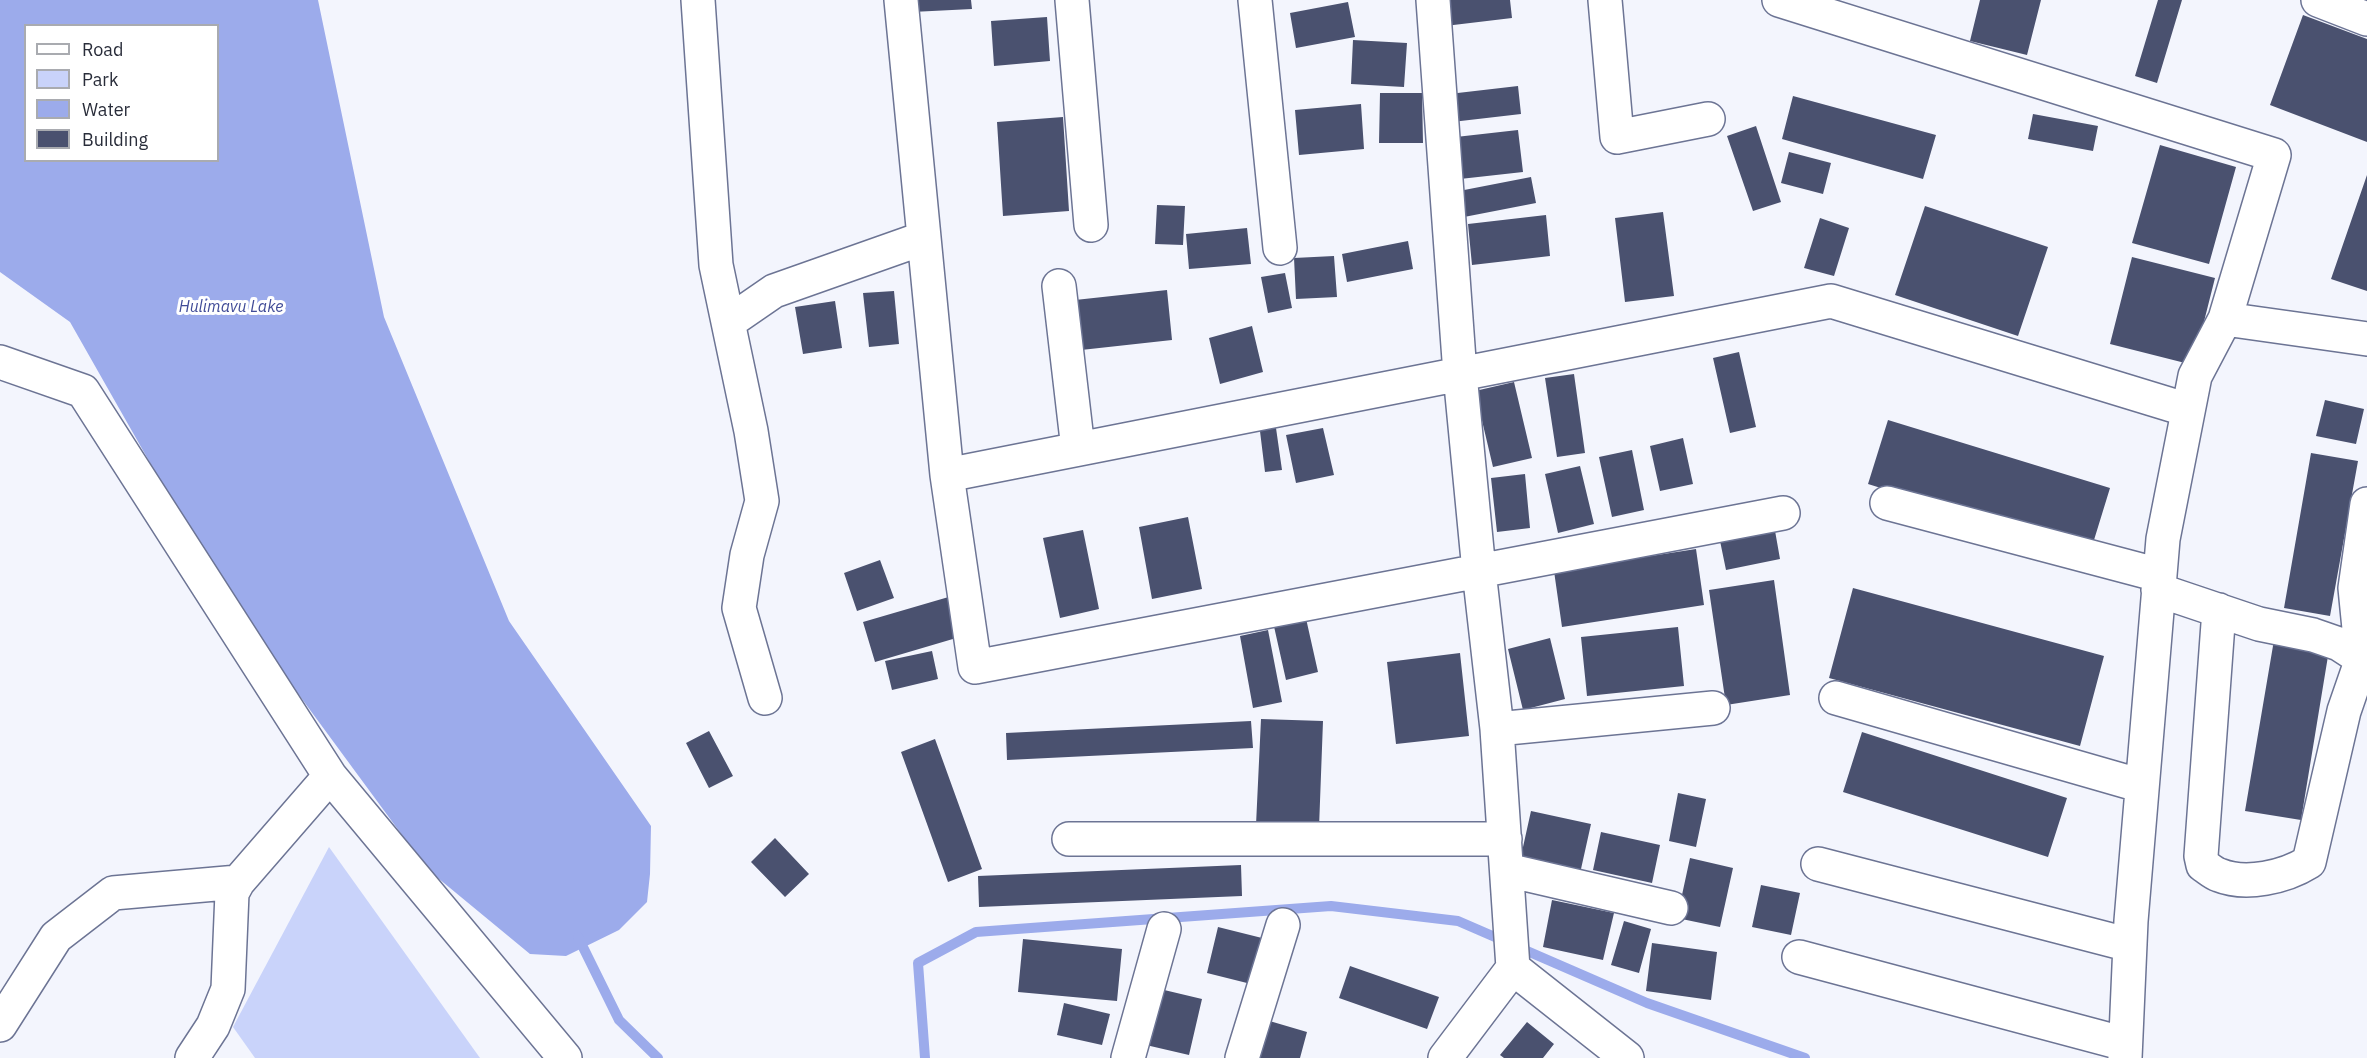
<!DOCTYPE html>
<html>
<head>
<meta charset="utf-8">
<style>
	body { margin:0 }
	#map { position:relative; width:2367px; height:1058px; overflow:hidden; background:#f3f5fd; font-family:"IBM Plex Sans",sans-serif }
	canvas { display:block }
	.legend { position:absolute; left:24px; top:24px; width:195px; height:138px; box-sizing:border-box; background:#fff; border:2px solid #a9abb0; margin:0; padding:8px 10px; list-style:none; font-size:18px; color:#292d3a }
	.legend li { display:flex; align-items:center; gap:12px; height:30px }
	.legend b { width:30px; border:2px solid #a9abb0 }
</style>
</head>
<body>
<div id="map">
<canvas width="2367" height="1058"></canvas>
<ul class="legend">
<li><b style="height:8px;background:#fff"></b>Road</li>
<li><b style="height:16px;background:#c9d3fa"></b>Park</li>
<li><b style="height:16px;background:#9cabeb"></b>Water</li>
<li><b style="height:16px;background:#4a516f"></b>Building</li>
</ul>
</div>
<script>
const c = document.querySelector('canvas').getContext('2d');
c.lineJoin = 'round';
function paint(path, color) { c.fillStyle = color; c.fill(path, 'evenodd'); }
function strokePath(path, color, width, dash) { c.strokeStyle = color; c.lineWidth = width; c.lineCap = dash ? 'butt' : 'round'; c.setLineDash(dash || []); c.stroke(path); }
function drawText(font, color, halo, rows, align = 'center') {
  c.font = font + ' "IBM Plex Sans",sans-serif'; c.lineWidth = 6; c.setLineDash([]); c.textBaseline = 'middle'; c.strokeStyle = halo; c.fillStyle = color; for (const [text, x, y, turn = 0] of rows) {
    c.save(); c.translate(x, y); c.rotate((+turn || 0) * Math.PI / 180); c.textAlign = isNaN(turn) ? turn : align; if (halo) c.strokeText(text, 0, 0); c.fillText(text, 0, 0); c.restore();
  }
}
paint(new Path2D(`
	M329 847 480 1058H255L233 1027Z`), '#c9d3fa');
paint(new Path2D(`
	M0 0H318L384 317 509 621 651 826 650 874 647 902 619 930 566 956 530 954 427 869 224 593 70 322 0 272ZM26 26H218V160H26Z`), '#9cabeb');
strokePath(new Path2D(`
	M578 937 619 1020 658 1058
	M925 1058 918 963 976 932 1331 906 1458 921 1647 1003 1805 1058`), '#9cabeb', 10);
paint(new Path2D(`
	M912 0H971L972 9 912 12Z
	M1442 0H1510L1512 18 1445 26Z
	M1980 0H2041L2027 55 1970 41Z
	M2158 0H2182L2157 83 2135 76Z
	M1348 2 1355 37 1296 48 1290 13Z
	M2303 15 2367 39V142L2270 105Z
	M1047 17 1050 61 994 66 991 21Z
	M1353 40 1407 43 1404 87 1351 84Z
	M1518 86 1521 114 1452 122 1449 94Z
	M1380 93H1422L1423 143H1379Z
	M1793 96 1936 135 1923 179 1782 139Z
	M1361 104 1364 149 1299 155 1295 110Z
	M2033 114 2098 126 2093 151 2028 139Z
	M1063 117 1069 211 1003 216 997 122Z
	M1756 126 1781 202 1753 211 1727 136Z
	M1518 130 1523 172 1451 180 1447 138Z
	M2160 145 2236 167 2209 264 2132 243Z
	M1789 152 1831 163 1823 194 1781 183Z
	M2367 175V291L2331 279Z
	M1531 177 1536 203 1464 217 1459 191Z
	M1157 205 1185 206 1183 245 1155 244Z
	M1925 206 2048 247 2018 336 1895 295Z
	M1663 212 1674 296 1625 302 1615 218Z
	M1546 215 1550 256 1472 265 1468 224Z
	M1820 218 1849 228 1834 276 1804 268Z
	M1247 228 1251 264 1189 269 1186 234Z
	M1408 241 1413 269 1347 282 1342 254Z
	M1334 256 1337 297 1296 299 1294 258Z
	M2132 257 2215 278 2193 365 2110 344Z
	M1285 273 1292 308 1268 313 1261 277Z
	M1167 290 1172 340 1072 351 1066 301Z
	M894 291 899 344 869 347 863 293Z
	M835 301 842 348 803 354 795 307Z
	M1252 326 1263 372 1220 384 1209 338Z
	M1739 352 1756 427 1730 433 1713 358Z
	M1574 374 1585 453 1557 457 1545 378Z
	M1514 382 1532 458 1493 467 1475 391Z
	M2325 400 2364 409 2356 444 2316 436Z
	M1888 420 2110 488 2090 553 1868 484Z
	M1275 421 1282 470 1265 472 1259 423Z
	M1323 428 1334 475 1296 483 1286 435Z
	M1683 438 1693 484 1660 491 1650 446Z
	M1632 450 1644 510 1612 517 1599 457Z
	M2311 453 2358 461 2330 616 2284 608Z
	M1580 466 1594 524 1558 533 1545 474Z
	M1525 474 1530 528 1497 532 1491 478Z
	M1188 517 1202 589 1152 599 1139 527Z
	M1774 525 1780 559 1726 570 1719 536Z
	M1083 530 1099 609 1060 618 1043 538Z
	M1696 549 1704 605 1562 627 1554 571Z
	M880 560 894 598 857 611 844 573Z
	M1774 580 1790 695 1726 705 1709 590Z
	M1853 588 2104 656 2080 746 1829 678Z
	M952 596 963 636 875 662 863 622Z
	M1305 614 1318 672 1286 680 1273 622Z
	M1678 627 1684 686 1587 696 1581 637Z
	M1268 630 1282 702 1253 708 1240 636Z
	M1550 638 1565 699 1523 710 1508 649Z
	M2274 640 2329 650 2301 820 2245 811Z
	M932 651 938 679 892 690 885 661Z
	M1460 653 1469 736 1396 744 1387 662Z
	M1261 719 1323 721 1319 828 1256 825Z
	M1251 721 1253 748 1007 760 1006 733Z
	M709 731 733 776 709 788 686 743Z
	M1862 732 2067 798 2048 857 1843 792Z
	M935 739 982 869 948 882 901 752Z
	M1678 793 1706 799 1696 847 1669 841Z
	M1531 811 1591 824 1579 878 1519 865Z
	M1601 832 1660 845 1652 883 1593 870Z
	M775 838 809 874 785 897 751 862Z
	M1690 858 1733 868 1720 927 1677 918Z
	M1241 865 1242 896 979 907 978 876Z
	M1761 885 1800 893 1791 935 1752 927Z
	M1552 900 1614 913 1603 960 1543 947Z
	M1624 921 1651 929 1639 973 1611 965Z
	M1218 927 1266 939 1255 985 1207 973Z
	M1023 939 1122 949 1117 1001 1018 992Z
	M1652 943 1717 952 1711 1000 1646 991Z
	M1350 966 1439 997 1427 1029 1339 998Z
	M1160 989 1202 999 1189 1055 1146 1045Z
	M1064 1003 1110 1014 1102 1045 1057 1035Z
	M1256 1017 1307 1032 1300 1058H1244Z
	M1527 1022 1554 1044 1543 1058H1504L1500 1055Z`), '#4a516f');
const minor = new Path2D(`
	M698 0 716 265 751 431 762 501 747 555 739 608 765 698
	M901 0 947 475 975 667 1783 513
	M1072 0 1091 225
	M1255 0 1280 248
	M1433 0 1460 374 1479 571 1497 729 1513 968 1445 1058
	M1605 0 1617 137 1708 119
	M1779 0 2274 155 2225 319
	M2318 0 2367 19
	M1059 286 1078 449
	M729 322 774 291 924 238
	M0 362 83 391 330 776 565 1058
	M947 475 1831 301 2188 410
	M1887 503 2159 575
	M2367 504 2355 588 2362 659 2367 662
	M2158 590 2259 624 2313 635 2339 644 2362 659 2344 711 2309 862C2285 877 2246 886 2219 875 2213 873 2208 868 2203 865L2201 856 2219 610
	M1836 698 2142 786
	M1497 729 1713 708
	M1069 839H1505
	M1818 864 2130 945
	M1507 870 1671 908
	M1799 957 2125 1044
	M1513 968 1627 1058
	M0 1025 56 937 113 893 238 882
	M192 1058 213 1026 228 989 232 893 238 882 330 776
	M1128 1058 1164 929
	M1242 1058 1283 925
	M2125 1058 2131 921 2163 539 2195 376 2225 319 2367 339`);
strokePath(minor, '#6c7494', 36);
strokePath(minor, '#fff', 33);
drawText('italic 16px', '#404b97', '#fff', [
	["Hulimavu Lake",231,307]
]);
</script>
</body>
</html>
